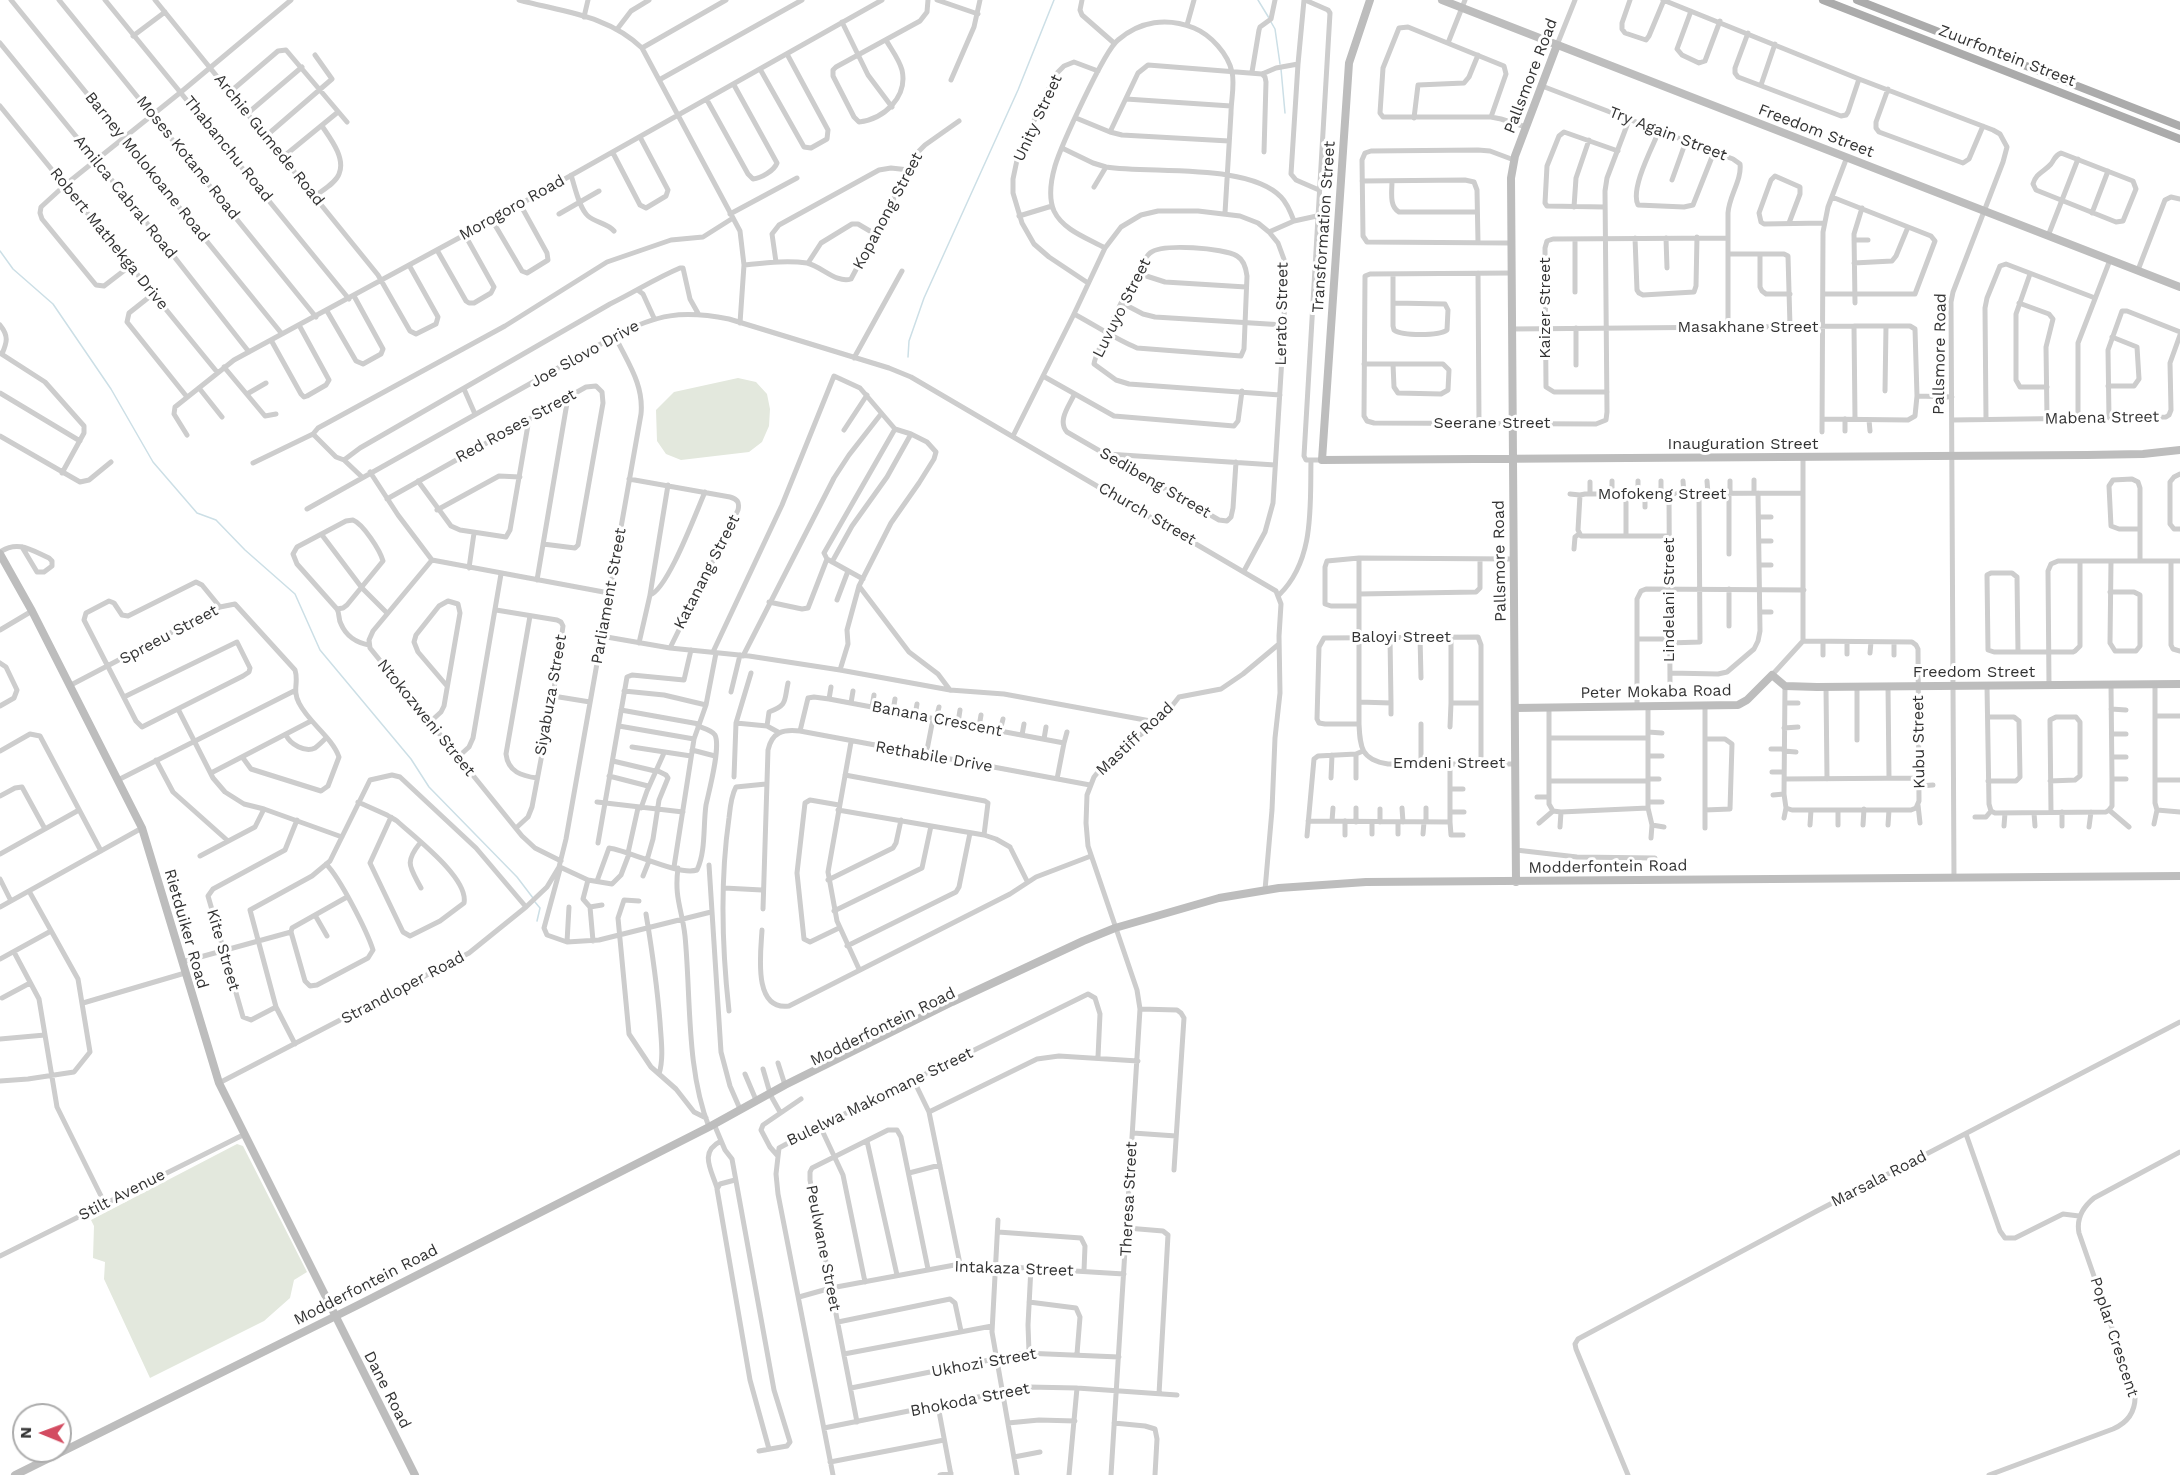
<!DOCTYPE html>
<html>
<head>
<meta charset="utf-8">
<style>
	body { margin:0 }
	#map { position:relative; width:2180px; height:1475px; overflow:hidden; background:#fff; font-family:"Work Sans",sans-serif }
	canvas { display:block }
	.north { position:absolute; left:12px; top:1403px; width:60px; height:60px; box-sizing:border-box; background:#fff; border:2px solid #adadad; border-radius:50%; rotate:271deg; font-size:16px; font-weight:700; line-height:24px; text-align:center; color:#333 }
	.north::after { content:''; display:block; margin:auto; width:21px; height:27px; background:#d34c61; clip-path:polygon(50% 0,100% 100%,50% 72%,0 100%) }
</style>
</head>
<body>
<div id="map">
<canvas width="2180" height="1475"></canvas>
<div class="north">N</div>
</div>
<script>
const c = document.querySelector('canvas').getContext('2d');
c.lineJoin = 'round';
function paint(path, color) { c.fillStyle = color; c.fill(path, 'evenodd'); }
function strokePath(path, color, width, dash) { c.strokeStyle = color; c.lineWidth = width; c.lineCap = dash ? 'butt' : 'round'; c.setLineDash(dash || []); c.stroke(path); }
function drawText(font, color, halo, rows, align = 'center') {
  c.font = font + ' "Work Sans",sans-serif'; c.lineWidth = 6; c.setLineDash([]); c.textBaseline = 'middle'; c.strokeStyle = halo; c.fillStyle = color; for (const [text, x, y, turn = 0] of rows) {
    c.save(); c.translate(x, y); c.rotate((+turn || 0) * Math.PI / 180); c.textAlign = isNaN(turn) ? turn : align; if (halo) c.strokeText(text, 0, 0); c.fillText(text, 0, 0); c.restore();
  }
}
paint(new Path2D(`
	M738 378 756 382 767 394 770 409 769 426 762 442 749 452 681 460 666 454 657 441 656 410 674 392Z
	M237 1144 243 1146 307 1272 294 1280 290 1298 264 1321 150 1378 104 1279 105 1262 93 1258 94 1226 91 1220Z`), '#e3e8dd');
strokePath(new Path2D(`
	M1258 0 1269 18
	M1271 22 1275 29 1280 64
	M1281 69 1285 113
	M0 251 13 269 53 304 111 389 153 462 197 513 216 520 245 550 295 594 320 650 411 759 429 787 517 877 533 898
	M908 357 909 341 924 298 1018 90 1054 0
	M535 902 540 908 537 921`), '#ccdfe6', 1.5);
strokePath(new Path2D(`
	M11 0 282 334
	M59 0 316 317
	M105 0 349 299
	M155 0 378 275 410 331 416 334 436 324 438 317 409 265
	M519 0C563 12 608 15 642 48L740 231 744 265 740 323
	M937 0 978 14
	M1082 0 1080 10 1082 15 1114 43
	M1305 0 1328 10 1330 13 1304 456 1306 460H1322
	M1630 0 1622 23V29L1625 33 1646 40 1649 36 1664 0
	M1663 0 1859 79 1993 130 2000 134 2007 147 2003 162 1953 292 1951 302 1954 877
	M1691 11 1677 49 1682 55 1699 63 1705 61 1720 21
	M584 17 588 0
	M842 22 868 75 892 107
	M1187 25 1194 0
	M618 28 631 11 649 0
	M1748 33 1735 68V73L1738 77 1841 116 1846 115 1848 112 1859 79
	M133 36 165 12
	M886 40C891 49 899 59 902 70 908 97 884 119 859 122L854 117 833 76V70L836 67 920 21 927 12 928 0
	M0 43 172 254 249 352
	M1448 43 1465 0
	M1557 45 1575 0
	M642 48 726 0
	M1298 64 1291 174 1296 180 1319 190
	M760 69 804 147 811 148 827 139 828 130 787 54
	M1252 72 1259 30 1260 27 1271 19 1275 0
	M1262 74 1265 77 1266 82 1264 152
	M659 80 802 0
	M951 80 974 27 980 0
	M1761 85 1775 44
	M1542 86 1733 159 1740 164C1742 180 1729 196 1728 213V327
	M1888 89 1876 122V128L1879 132 1963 163 1969 159 1983 126
	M230 92 278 51 286 50 347 122
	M1126 99 1231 106
	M707 100 748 174 753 179C761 178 774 171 777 163L734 85
	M0 106 217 372
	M248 113 302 67
	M1491 117 1506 74 1504 66 1408 27 1399 28 1383 68 1380 113 1383 117H1491L1501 119 1526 127
	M1076 118 1110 132 1122 135 1229 141
	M1414 118 1418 85 1464 83 1469 77 1478 55
	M1659 131C1652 148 1630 189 1638 205L1684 207 1693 205 1714 152
	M1110 132 1138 73 1148 65 1262 74 1276 68 1298 64 1304 0
	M266 136 332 79 315 55
	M1062 148 1093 163 1106 167C1153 174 1248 163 1281 197 1287 203 1291 213 1294 221
	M613 153 640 205 646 208 666 196 668 190 640 137
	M2061 153 2133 181 2136 189 2123 221 2116 222 2036 190 2033 184C2036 173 2044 172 2051 164 2055 159 2054 156 2061 153Z
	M283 157 338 112
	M571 175C575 187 579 208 588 216 596 223 607 223 614 231
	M1672 180 1686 141
	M1362 181 1465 180 1474 182 1477 190 1478 242
	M1392 181C1392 192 1389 206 1399 212H1477
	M1094 187 1106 167
	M314 197C321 191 336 183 339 174 346 158 330 138 322 126
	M1574 207 1576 178 1589 140
	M1605 207 1547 206 1545 203 1547 166 1559 136 1564 132 1618 151
	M2092 213 2108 171
	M559 214 599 191
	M730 214 797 178
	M1019 216 1052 206
	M492 220 522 271 527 273 548 260 547 253 520 204
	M1789 223 1800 194V187L1775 176 1771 180 1759 213 1761 222 1764 224 1824 223
	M1269 232 1294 221 1326 214
	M2048 236 2078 159
	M1635 238 1637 290 1639 293 1643 295 1694 292 1696 286 1697 237
	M1666 238 1667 268
	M1854 240H1868
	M1512 243 1367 242 1363 236 1362 160 1365 153 1371 151 1478 150 1490 151 1514 160
	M1105 248C1087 238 1063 230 1054 211 1048 197 1051 180 1055 166 1061 146 1104 51 1118 40 1140 21 1167 17 1194 28 1211 35 1228 54 1232 72 1235 84 1231 100 1231 113 1229 146 1227 180 1225 213
	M437 250 466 301 469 303H474L491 293 494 287 465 235
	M1728 254H1784L1788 256 1790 326
	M1760 254V287L1762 291 1766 294H1790
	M776 262 772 234 779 225 879 170 891 168 909 170
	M808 263 821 243 852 224H858L875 234
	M1854 263 1892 261 1896 256 1908 227
	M744 265C764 263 786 260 807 263 821 266 837 284 851 279L919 151 925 145 959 121
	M130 266 104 286 96 285 42 219 40 213 41 207 65 185 181 92 291 0
	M2138 270 2165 200 2171 197 2180 199
	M1137 273 1165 282 1246 287
	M1478 273 1479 423
	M1512 273 1370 274 1365 276 1364 416 1367 421 1374 423 1596 424 1606 420 1607 412 1605 191 1607 178 1629 120
	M1393 274V326L1394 330C1402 336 1439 336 1447 330L1448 310 1445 304 1394 303
	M2030 274 2016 314V380L2020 387H2047
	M1088 283 1049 257 1034 244 1022 223 1013 193V179L1017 160 1043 100 1057 73 1064 66 1074 62 1098 71
	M639 291 643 294 654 318
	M1575 292V239
	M153 294 129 313 127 322 187 397
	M1823 294H1915L1935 241 1931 236 1832 197
	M1122 303 1143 314 1155 317 1284 325
	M1855 303 1854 234 1862 208
	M2019 303 2049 314 2053 319 2046 347 2047 418
	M327 311 356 361 363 364 381 354 383 349 354 296
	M1074 314C1095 325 1115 339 1137 348L1241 356 1244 349 1247 276C1246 268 1244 260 1237 256 1224 248 1162 243 1150 253 1141 260 1095 353 1094 364L1116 380 1129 384 1280 395
	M0 325C9 336 7 342 2 354
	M1854 326 1855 419
	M1576 328V365
	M1512 329 1854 326H1910L1915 329 1917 396 1915 416 1908 420 1822 419
	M271 340 301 394 304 397 307 396 326 385 329 380 299 325
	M0 353 45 382 84 426V433L62 473
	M854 358 902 271
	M1364 364H1443L1449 370 1448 390 1441 394 1398 393 1394 387 1393 364
	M224 367 265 416 276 414
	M1043 376 1114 416 1234 426 1238 421 1242 391
	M2108 386H2134L2139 379 2137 347 2112 337
	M199 388 222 417
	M464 389 475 414
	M1885 391 1886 326
	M1607 392H1554L1546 387 1545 248 1547 241 1553 239 1728 238
	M0 393 80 441
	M247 394 266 383
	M1074 395C1069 406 1057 421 1067 432L1219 520 1227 521 1231 517 1233 508 1236 462
	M1917 396 1952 397
	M2109 418 2108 350 2122 311H2127L2180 332
	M1845 419V431
	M1986 419 1985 308 1987 298 2000 266 2006 264 2095 298
	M2078 419V343L2110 260
	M1869 420 1870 431
	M1952 420 2166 417 2169 415 2171 410 2170 363 2180 335
	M844 430 867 395
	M1822 432 1823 232 1828 207 1847 157
	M313 434 336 457 344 460
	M187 435 174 414 175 407 234 360 492 220 882 0
	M0 436 80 482 89 480 111 462
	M1013 436 1074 314 1105 248 1121 227 1141 215 1158 211H1198L1240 216 1258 223 1269 232 1278 243 1285 262 1284 325 1273 503 1265 532 1244 571
	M1107 454 1275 465
	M253 463 313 434 318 428 505 326 607 262 671 240 703 237 733 218
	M370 472 398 515 432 560 609 593
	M2180 474 2174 477 2170 482V524L2174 529H2180
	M362 477 344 460 360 448 610 304C635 292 654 279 680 268H683L690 299 699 315
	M629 479 730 497C737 499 740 502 738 510L670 648
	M1754 480V493
	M418 481 451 526 460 530 506 537 510 530 529 419
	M1638 481V494
	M1661 481V494
	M1683 481 1684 494
	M1707 481 1708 494
	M1730 481V493
	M1590 482V494
	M1570 494 1580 495 1585 494 1803 493
	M1612 494V481
	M1626 494V536
	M1669 494 1670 683
	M1729 494V554
	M1580 495 1578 530 1581 536H1669
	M387 499 586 387 596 386 602 392 603 403 578 545 575 548 543 544
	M1645 507V494
	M307 509 615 336C657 314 682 310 729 319L889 368 911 377 1276 591 1281 604 1279 636 1280 693 1275 738 1272 810 1265 890
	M437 510 499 476 520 477
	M1759 517H1771
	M353 520C363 524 380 550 383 561L347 605 343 608 337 609 297 564 293 554 297 547 346 521Z
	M2140 529H2119L2111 526 2109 486 2113 480 2132 479 2138 482 2140 488V561
	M322 535 362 588 387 613
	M1759 541H1771
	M1574 549 1575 537 1579 534
	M0 552C18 540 31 550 49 558L52 561V566L44 572H37L22 547
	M1359 558V724C1360 747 1361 760 1388 764H1515
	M827 559 824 553 895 429
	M432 560 373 631 369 640 370 648 522 836 535 848 561 861
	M2171 561V645L2173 649 2180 651
	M832 562 852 526 887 477 911 434 927 442 936 452 934 459 919 483 891 523 859 586 909 652 938 674 950 690
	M1759 565H1771
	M469 568 474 533
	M537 580 568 397
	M1729 589V626
	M2110 592H2134L2140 595V646L2136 651H2115L2110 643 2111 561
	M1359 594 1476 592 1480 588V559
	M650 595C668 589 696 512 705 492
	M1279 595C1315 560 1310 506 1311 460
	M837 600 848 571
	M769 602 802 609 808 608 827 559 863 579
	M1359 606H1331L1325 604V567L1327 561 1359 558 1514 559
	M337 609C340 614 338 619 341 624 346 636 357 643 369 645
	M496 610 557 620 561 622 563 626 553 696 532 807 528 817 516 828
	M1760 612H1771
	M530 616 506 754C508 772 522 776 537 778
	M0 630 32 611
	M601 636 670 648 749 656 840 670 950 690 1004 694 1156 722
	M1420 636 1421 678
	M1451 636V703H1481
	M1638 639H1669
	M1847 642V654
	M639 643 650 595 668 485
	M1669 643 1700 642 1699 494
	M713 652 782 505 834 376 860 388 895 429 911 434
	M2018 652 2017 577 2012 573H1991L1987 575 1988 650 1994 652H2073L2075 651 2080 646V561
	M1870 653 1871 642
	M1823 655V642
	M1894 655V642
	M743 656 834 478 849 455 881 414
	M0 663 6 667 17 690 14 698 0 706
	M840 670 848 644 847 630 859 586
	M1670 673 1718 674 1727 672 1754 649 1758 641 1760 631 1758 493
	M1772 675 1803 641V457
	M2049 685 2048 571 2051 564 2058 561H2180
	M69 686 220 607 235 604 295 670C299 682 292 690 299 703 309 723 332 737 339 757L328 786 321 791 251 769 243 758
	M1857 686V740
	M1888 686 1889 778
	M1987 686 1989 804 1991 811
	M1826 687 1827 779
	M624 691 664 695 706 705
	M731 692 740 655
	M553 696 590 702
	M124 697 237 642 250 668 249 672 243 676 142 727 136 721 84 620 86 613 109 601 114 603 122 615 128 616 196 582 202 585 220 607
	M829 699 831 687
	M1359 702 1391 703 1390 637
	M851 703 853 691
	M1391 703V714
	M1785 703H1798
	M1637 706V599L1641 591 1646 589 1804 590
	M872 707 874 695
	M1549 707V804L1553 811 1561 812 1648 808V706
	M178 709 213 778 225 792 244 804 264 809 342 837
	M2111 709 2126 710
	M621 710 699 724
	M893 711 895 699
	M915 715 917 704
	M2155 716H2180
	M1988 717H2014L2019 721 2020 777 2016 781H1988
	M936 719 939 707
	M429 723 441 712 444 706 460 613 458 604 448 601 439 606 416 635 414 642 418 652 447 686
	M736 723 767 726 778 732
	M958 723 960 710
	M1359 724H1325L1319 723 1317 719 1319 647 1324 638 1478 637 1481 645V764
	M619 726 694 739
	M767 726 769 712C788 705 784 701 788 683
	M979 727 981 715
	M1450 727 1451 703
	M1784 728 1798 727
	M800 731 808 698 814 697 829 699 1064 743 1057 779
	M1000 731 1003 719
	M1648 732 1662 733
	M2112 734H2126
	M286 735C290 744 305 753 315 748 319 745 323 741 326 738
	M1022 735 1024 724
	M1550 738H1648
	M1044 739 1046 727
	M851 742 828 872 837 921 859 969
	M1064 743 1067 732
	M632 747 691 756
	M1771 749H1784
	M692 750 715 756
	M0 751 30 734 40 736 101 851
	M1784 751 1796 752
	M1356 754V778
	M926 755 933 719
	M1648 756H1662
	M458 757 469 747 473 738 501 574
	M2112 757H2126
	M156 760 173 792 228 841
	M613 761 655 771
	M1421 764V724
	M1772 772H1784
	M211 773 311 721
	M845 775 985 801 988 803 984 835
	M609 776 648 786
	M734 777 736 723 751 673
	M1331 778 1332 755
	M1648 779H1659
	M1784 779 1919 778
	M2112 779H2126
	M118 780 294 691
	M2156 780H2180
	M1550 781H1648
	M2050 781 2075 780 2080 776V722L2076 717H2056L2050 720V723L2051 812
	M1919 786 1933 785
	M1450 789H1463
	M1773 795 1784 794
	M0 796 15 788 22 787 45 829
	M1537 797H1549
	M358 802 387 815C390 817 394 819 397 821 414 837 469 878 464 903L440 921 410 936 403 932 370 863 391 817
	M597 802 683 812
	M1648 802H1662
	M839 805 810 800 805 803 797 873 804 939 810 942 839 928
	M1918 805 1920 823
	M641 808 647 791 664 753
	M1402 808 1403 822
	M1426 808V822
	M1648 808 1652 825 1651 838
	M1786 808 1792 810H1911L1916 808 1919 801 1918 649 1916 645 1912 642 1803 641
	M1380 809V822
	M838 810 984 835 996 839 1010 847
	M1705 810 1730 809 1732 744 1725 739H1705
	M2109 810 2112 806V779L2111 685
	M2109 810 2129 827
	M2157 810 2180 812
	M1991 811 1995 813 2106 812 2109 810
	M1450 812H1464
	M2062 812V826
	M2034 813 2035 826
	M1975 817H1986L1991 811
	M1784 818 1786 808 1784 794 1785 686
	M1308 821 1450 822V764
	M1332 821 1333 808
	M1356 822V808
	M1398 822V834
	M1450 822 1451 835H1463
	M1539 823 1553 811
	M2154 824 2157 810 2155 803V684
	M1652 825 1664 827
	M1810 825 1811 810
	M1838 825V810
	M1863 825 1864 809
	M1888 825 1889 810
	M2004 826 2005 813
	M1560 827 1561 812
	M2089 827 2091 812
	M1705 828V706
	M1372 834V822
	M1423 834 1424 822
	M1345 835V821
	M1307 836 1314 759 1318 756 1356 754 1363 751
	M420 843C404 863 410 867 421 888
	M598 843 627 677 632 675 684 680 691 650
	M1011 849 1027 881
	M1516 850 1577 857 1655 858
	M628 853 638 808
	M0 854 79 810
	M200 856 255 827 264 809
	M647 860 653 839 659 800 668 778 666 775 656 770
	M326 864C340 878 367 931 373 950L368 958 317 985 310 986 305 981 291 932 292 928 347 897
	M709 865 721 1052 730 1086 740 1109
	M560 867 588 880 612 884 621 875 629 854
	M674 867 694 739 706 705 716 653
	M678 868C674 898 682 909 685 936 691 997 686 1069 709 1127
	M560 869 544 928 547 935 567 942 599 940 711 912
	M643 876 649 861
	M0 879 11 901
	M588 880 583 899 590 907 593 941
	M828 880 893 848 896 843 901 820
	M597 881 609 848C631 851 678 876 697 870 706 851 703 826 706 805 709 791 721 747 715 735 712 730 703 728 698 726
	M724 888 762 890
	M639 901 624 900 618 918 629 1034 651 1067 676 1089 694 1112 706 1118
	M0 907 142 828
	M590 907 602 905
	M763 909 768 750C772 732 783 729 800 731L1090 785
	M834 911 922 868 931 826
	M646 914C652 950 657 985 660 1022 661 1039 664 1058 659 1074
	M315 915 327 936
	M762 930C761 951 752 1011 789 1006L1010 894 1036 877 1091 856
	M567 942 569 907
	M847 946 956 892 959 887 970 833
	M14 952 39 999 57 1107 105 1204
	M0 959 51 931
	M182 962 291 932
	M2 998 30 983
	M83 1003 185 973
	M276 1007 251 1020 243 1017 208 896 213 889 285 850 297 820
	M1140 1009 1177 1010 1181 1013 1184 1018 1174 1170
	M729 1011C722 948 720 881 729 818 730 808 731 796 736 787L766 784
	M0 1039 45 1035
	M295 1044 276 1007 250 910 312 876 330 861 370 780 392 775 400 777 476 848 526 907
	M778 1063 785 1085
	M763 1069 770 1093
	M745 1074 756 1100
	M0 1081 28 1079 74 1072 90 1052 78 979 29 891
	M914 1081 929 1112 960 1264
	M219 1083 469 953 526 907 547 887 559 867 566 839 641 414C644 384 627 362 615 336
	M771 1096 780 1112
	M929 1112 1037 1059 1059 1056 1138 1061
	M714 1124 725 1150 732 1159 774 1390 790 1442 787 1446 759 1451
	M820 1126 843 1175 865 1282
	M1133 1133 1176 1136
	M1966 1134 2000 1231 2005 1238H2015L2063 1214 2079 1216
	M867 1141 897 1275
	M777 1155 770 1147 761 1130 763 1125 801 1099
	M909 1173 940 1165
	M735 1180 720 1184 717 1189 750 1380 769 1449
	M717 1188C711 1169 699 1152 721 1141
	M998 1220 992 1332 1017 1475
	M1127 1228 1163 1231 1168 1235 1159 1394
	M998 1232 1081 1238 1085 1246 1084 1271
	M0 1256 245 1134
	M799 1297 831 1288 960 1264 1124 1274
	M1029 1302 1076 1308 1080 1317 1077 1354
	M838 1322 950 1299 955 1303 961 1331
	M1029 1352 1028 1325 1031 1267
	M844 1354 992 1326
	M851 1388 1024 1353 1119 1357
	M938 1406 951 1475
	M857 1422 810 1180V1172L812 1168 888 1130H897L901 1137 928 1269
	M1008 1423 1039 1420 1075 1421
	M1114 1423 1145 1426 1155 1429 1157 1439 1155 1475
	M824 1428 1028 1387 1077 1388 1177 1395
	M1014 1457 1040 1452
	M830 1462 944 1440
	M833 1475 778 1194 776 1174 779 1148 820 1126 1088 994 1095 998 1100 1014 1098 1057
	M940 1475 951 1473
	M1069 1475 1077 1388
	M1111 1475 1140 1009 1137 990 1088 846 1086 823 1087 795 1094 777 1106 762 1164 716 1179 697 1221 689 1243 674 1279 644
	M1628 1475 1576 1349 1575 1344 1578 1339 1815 1212 2180 1022
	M1989 1475 2113 1429C2129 1422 2136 1411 2135 1394L2079 1233C2076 1218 2083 1207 2094 1198L2180 1152`), '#cdcdcd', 5);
strokePath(new Path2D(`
	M1370 0 1349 63 1322 460 2087 455 2143 454 2180 450
	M1442 0 2180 287
	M0 554 32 611 142 828 219 1083 415 1475
	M1515 708 1738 705 1747 700 1772 675 1785 686 1817 687 2180 684
	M1516 882 1511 178 1515 156 1557 45
	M15 1475 358 1305 709 1127 785 1085 952 1002 1083 941 1115 928 1219 898 1279 888 1366 882 2180 876`), '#bdbdbd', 8);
strokePath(new Path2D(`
	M1823 0 2180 139
	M1857 0 2180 126`), '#ababab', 8);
drawText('16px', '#333', '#fff', [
	["Zuurfontein Street",2007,56,21],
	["Pallsmore Road",1531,76,-69],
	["Unity Street",1038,118,-65],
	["Freedom Street",1816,131,21],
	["Try Again Street",1668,134,21],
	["Archie Gumede Road",269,140,51],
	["Thabanchu Road",228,149,51],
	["Moses Kotane Road",188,158,51],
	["Barney Molokoane Road",147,167,51],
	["Amilca Cabral Road",125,197,51],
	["Morogoro Road",512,208,-29],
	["Kopanong Street",888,211,-62],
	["Transformation Street",1324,227,-86],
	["Robert Mathekga Drive",109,239,51],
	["Luvuyo Street",1122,308,-63],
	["Kaizer Street",1545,308,-90],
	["Lerato Street",1282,314,-89],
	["Masakhane Street",1748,327],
	["Joe Slovo Drive",585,354,-29],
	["Pallsmore Road",1940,354,-89],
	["Mabena Street",2102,418,-1],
	["Seerane Street",1492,423],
	["Red Roses Street",516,426,-29],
	["Inauguration Street",1743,444],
	["Sedibeng Street",1155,483,30],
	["Mofokeng Street",1662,494],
	["Church Street",1147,514,30],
	["Pallsmore Road",1500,561,-91],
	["Katanang Street",707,572,-63],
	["Parliament Street",609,596,-80],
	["Lindelani Street",1669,600,-90],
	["Spreeu Street",169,635,-28],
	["Baloyi Street",1401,637],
	["Freedom Street",1974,672],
	["Peter Mokaba Road",1656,692,-1],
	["Siyabuza Street",551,695,-80],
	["Ntokozweni Street",426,718,51],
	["Banana Crescent",937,719,11],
	["Mastiff Road",1135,739,-43],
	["Kubu Street",1919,742,-91],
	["Rethabile Drive",934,757,10],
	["Emdeni Street",1449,763],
	["Modderfontein Road",1608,867,-1],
	["Rietduiker Road",186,929,74],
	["Kite Street",223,950,74],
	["Strandloper Road",403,988,-28],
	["Modderfontein Road",883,1027,-26],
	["Bulelwa Makomane Street",880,1097,-26],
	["Marsala Road",1879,1179,-27],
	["Stilt Avenue",122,1195,-27],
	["Theresa Street",1129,1199,-87],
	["Peulwane Street",823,1248,79],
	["Intakaza Street",1014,1269,2],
	["Modderfontein Road",366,1285,-27],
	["Poplar Crescent",2114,1337,72],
	["Ukhozi Street",984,1363,-10],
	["Dane Road",387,1390,63],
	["Bhokoda Street",970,1400,-11]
]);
</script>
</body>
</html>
